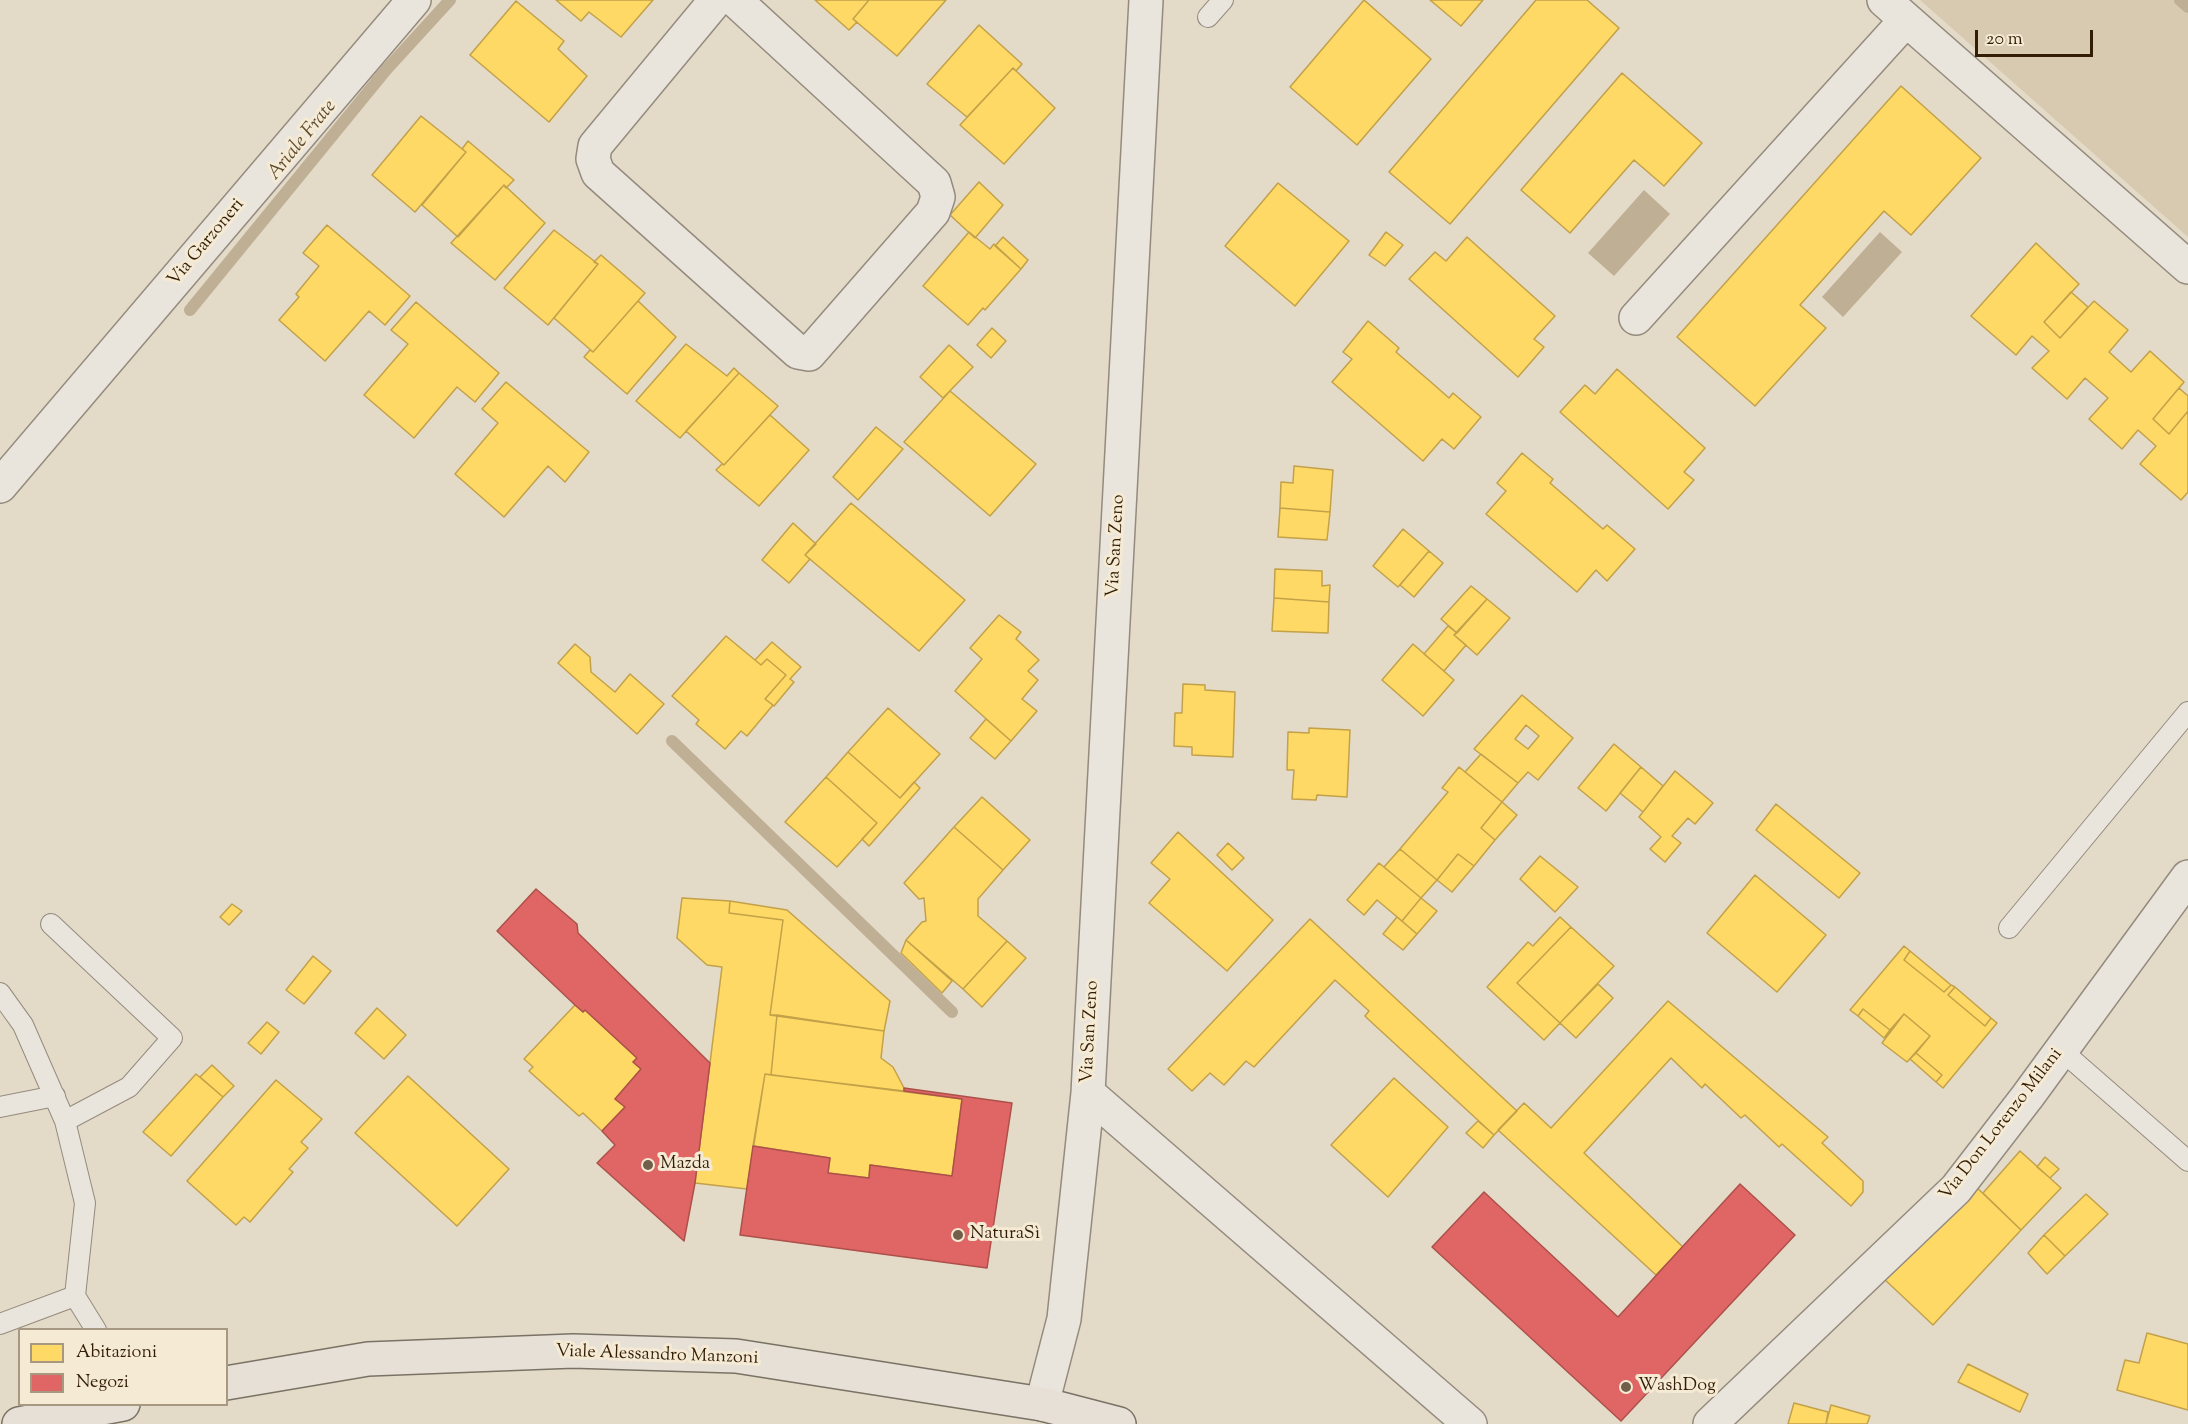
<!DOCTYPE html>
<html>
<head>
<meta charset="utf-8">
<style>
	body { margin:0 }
	#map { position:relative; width:2188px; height:1424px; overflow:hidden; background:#e4dac8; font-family:"Sorts Mill Goudy",serif }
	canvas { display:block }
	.legend { position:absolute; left:18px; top:1328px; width:210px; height:78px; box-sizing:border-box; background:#f5ead4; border:2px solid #a79881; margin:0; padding:8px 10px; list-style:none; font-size:18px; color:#331d05 }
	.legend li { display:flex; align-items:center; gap:12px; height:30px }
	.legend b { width:30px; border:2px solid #a79881 }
	.scale { position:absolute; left:1975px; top:30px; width:118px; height:27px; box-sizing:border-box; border:3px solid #331d05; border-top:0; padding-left:8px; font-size:18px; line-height:21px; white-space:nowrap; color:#331d05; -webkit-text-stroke:4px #f5ead4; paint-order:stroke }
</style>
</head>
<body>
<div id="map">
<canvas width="2188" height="1424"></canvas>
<ul class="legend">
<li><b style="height:16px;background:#ffd966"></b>Abitazioni</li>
<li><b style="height:16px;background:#e06666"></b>Negozi</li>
</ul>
<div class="scale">20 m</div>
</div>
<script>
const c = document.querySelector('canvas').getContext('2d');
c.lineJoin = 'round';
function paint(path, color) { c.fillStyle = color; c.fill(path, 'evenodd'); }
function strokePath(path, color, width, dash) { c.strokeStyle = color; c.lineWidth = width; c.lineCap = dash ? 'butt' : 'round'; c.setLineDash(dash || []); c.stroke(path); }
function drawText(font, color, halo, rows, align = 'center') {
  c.font = font + ' "Sorts Mill Goudy",serif'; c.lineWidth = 6; c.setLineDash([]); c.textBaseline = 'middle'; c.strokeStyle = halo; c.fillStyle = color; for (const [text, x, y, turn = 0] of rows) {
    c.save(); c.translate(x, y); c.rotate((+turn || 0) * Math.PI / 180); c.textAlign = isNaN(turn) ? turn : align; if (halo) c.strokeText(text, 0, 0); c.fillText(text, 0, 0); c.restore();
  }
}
paint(new Path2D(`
	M1920 0H2188V237Z`), '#d8cab1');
paint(new Path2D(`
	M1644 190 1670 214 1614 276 1588 253Z
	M1880 232 1902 252 1843 317 1822 297Z`), '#bfaf94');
const homes = new Path2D(`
	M556 0H653L621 37 589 12 581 21Z
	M815 0H869L853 19 857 22 849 30Z
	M869 0H946L897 56 853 19Z
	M1364 0 1431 59 1357 145 1290 87Z
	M1430 0H1483L1461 26Z
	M1536 0H1587L1619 28 1450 224 1389 172Z
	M516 1 564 41 558 49 587 76 549 122 470 55Z
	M979 25 1022 64 1016 71 1013 68 967 117 927 84Z
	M1013 68 1055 108 1004 164 960 125Z
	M1622 73 1702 143 1664 186 1634 160 1570 233 1521 190Z
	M1901 86 1981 158 1911 235 1884 211 1800 305 1826 328 1755 406 1677 337Z
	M421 116 466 152 415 212 372 175Z
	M468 141 514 180 506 188 504 185 458 237 422 205 466 152 462 149Z
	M979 182 1003 205 975 238 950 215Z
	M1278 183 1349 241 1295 306 1225 246Z
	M504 185 545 223 495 280 451 243Z
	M327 225 410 296 385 325 369 311 325 361 279 320 299 297 296 294 319 266 303 253Z
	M554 230 598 264 548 325 504 288Z
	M969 232 990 249 994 244 1021 269 985 310 983 308 968 325 923 286Z
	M1386 232 1403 245 1385 266 1369 255Z
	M1003 237 1028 260 1021 269 995 246Z
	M1467 237 1555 316 1534 339 1544 347 1518 377 1409 279 1435 252 1446 261Z
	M2036 243 2079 284 2044 322 2060 338 2094 301 2128 330 2109 352 2131 372 2150 351 2184 382 2153 419 2169 434 2188 411V492L2181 500 2140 464 2156 446 2138 430 2122 449 2089 419 2108 398 2085 378 2067 399 2032 368 2049 351 2032 336 2016 355 1971 316Z
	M601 255 645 293 593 352 554 318 598 264 594 262Z
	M2071 292 2088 307 2060 338 2044 322Z
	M638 301 676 337 627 394 584 357 590 350 593 352Z
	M416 302 499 373 475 402 457 387 414 438 364 395 408 344 391 330Z
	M1368 321 1399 348 1396 352 1432 383 1449 398 1453 393 1481 417 1454 449 1442 439 1423 461 1332 382 1352 359 1343 352Z
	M992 328 1006 341 991 358 977 345Z
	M686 344 727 376 734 368 739 373 680 438 636 401Z
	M949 345 973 367 943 398 920 377Z
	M1617 369 1705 448 1684 472 1694 480 1668 509 1560 412 1585 385 1595 394Z
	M739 373 778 406 724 465 686 431Z
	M506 382 589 452 565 482 548 466 504 517 455 474 498 423 482 409Z
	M2179 388 2188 396V411L2169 434 2153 419Z
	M950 391 1036 464 990 516 904 442Z
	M770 415 809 450 759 506 716 470 722 464 724 465Z
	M876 427 903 449 858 500 833 477Z
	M1522 453 1553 479 1550 483 1603 529 1607 525 1635 549 1607 581 1596 570 1577 592 1486 514 1506 491 1497 483Z
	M1294 466 1333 470 1330 512 1280 508 1281 482 1293 483Z
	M851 503 965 600 919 651 805 555Z
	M1280 508 1330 512 1327 540 1278 537Z
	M793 523 816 544 805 555 810 559 789 583 762 560Z
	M1403 529 1429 551 1398 587 1373 566Z
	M1429 551 1443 563 1414 597 1400 585Z
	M1275 569 1322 571V586L1330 585 1329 602 1274 598Z
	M1471 586 1487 599 1457 633 1441 619Z
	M1274 598 1329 602 1328 633 1272 631Z
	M1487 599 1510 618 1477 655 1454 635Z
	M999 615 1021 632 1016 639 1039 660 1028 671 1038 680 1022 699 1037 711 1011 741 955 691 982 659 970 648Z
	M1448 626 1457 633 1454 635 1466 645 1444 671 1424 654Z
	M726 636 761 665 767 659 786 675 765 699 773 705 747 736 741 731 725 749 696 724 699 720 672 696Z
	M772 642 801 667 790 679 794 682 774 706 765 699 786 675 767 659 761 665 755 660Z
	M575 644 590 657 591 672 615 692 630 674 664 704 637 734 558 663Z
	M1413 644 1454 680 1423 716 1382 680Z
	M1183 684 1205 685V690L1235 692 1233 757 1192 755V747L1174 746 1175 713H1182Z
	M1522 695 1573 738 1538 780 1528 772 1518 783 1474 749Z
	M888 708 940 754 900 798 848 752Z
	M986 719 1011 741 995 759 970 738Z
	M1526 725 1539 736 1528 749 1515 739Z
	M1309 728 1350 730 1347 797 1317 795 1316 800 1292 799 1294 770H1287L1288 732 1309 733Z
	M1614 744 1641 767 1606 811 1578 788Z
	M848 752 900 798 914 782 920 788 869 846 862 839 877 823 826 777Z
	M1481 754 1518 783 1502 802 1465 772Z
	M1459 767 1502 802 1481 828 1495 840 1474 866 1458 854 1437 880 1400 849 1448 792 1442 788Z
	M1641 767 1663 786 1643 812 1620 793Z
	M1675 771 1713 803 1695 824 1688 818 1672 836 1681 843 1665 862 1650 849 1661 837 1639 817Z
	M826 777 877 823 837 867 785 822Z
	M982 797 1030 840 1003 870 954 827Z
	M1502 802 1517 815 1495 840 1481 828Z
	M1776 804 1860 873 1839 898 1756 830Z
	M954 827 1003 870 978 899V916L1007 941 963 989 906 940 922 922 926 921 924 898 919 899 904 883Z
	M1178 832 1273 920 1227 971 1149 903 1170 879 1151 863Z
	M1228 843 1244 858 1232 870 1217 855Z
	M1400 849 1437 880 1421 898 1384 867Z
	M1458 854 1474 866 1452 892 1437 880Z
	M1540 856 1578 887 1555 912 1520 879Z
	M1379 863 1421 898 1402 921 1377 900 1364 915 1347 900Z
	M1755 875 1826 935 1777 992 1707 933Z
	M682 898 730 901 729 913 783 920 770 1015H777L771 1075 765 1074 747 1189 695 1183 722 967 707 965 677 938Z
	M1421 898 1437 911 1417 934 1402 921Z
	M730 901 787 910 890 1001 884 1031 770 1015 783 920 729 913Z
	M232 904 242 911 229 925 220 917Z
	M1397 917 1417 934 1403 950 1383 934Z
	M1560 917 1571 927 1517 983 1560 1023 1544 1040 1487 987 1528 942 1533 946Z
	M1310 919 1517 1111 1494 1135 1368 1019 1365 1016 1369 1011 1335 980 1254 1067 1246 1061 1224 1085 1210 1073 1192 1091 1168 1069Z
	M1571 927 1614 966 1560 1023 1517 983Z
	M906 940 952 981 942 993 901 953Z
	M1007 941 1026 958 982 1007 963 989Z
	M1904 946 1910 951 1904 960 1944 992 1951 985 1955 987 1948 995 1985 1026 1991 1018 1997 1023 1943 1088 1936 1082 1942 1075 1916 1053 1930 1036 1904 1014 1890 1030 1863 1009 1858 1016 1850 1010Z
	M1910 951 1951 985 1944 992 1904 960Z
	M313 956 331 971 304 1004 286 990Z
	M1598 984 1613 998 1576 1038 1560 1023Z
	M1955 987 1991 1018 1985 1026 1948 995Z
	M1668 1001 1828 1137 1822 1143 1863 1181V1192L1851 1206 1782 1144 1779 1147 1745 1115 1741 1118 1705 1084 1702 1088 1671 1058 1584 1153 1683 1247 1656 1275 1498 1130 1524 1103 1551 1128Z
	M575 1005 583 1012 585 1010 637 1058 633 1062 641 1069 615 1099 625 1107 602 1131 583 1113 579 1116 529 1071 533 1067 524 1059Z
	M377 1008 406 1035 384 1059 355 1033Z
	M1863 1009 1890 1030 1884 1038 1858 1016Z
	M1904 1014 1930 1036 1907 1062 1882 1043Z
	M777 1015 884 1031 881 1058 893 1067 904 1088V1091L771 1075Z
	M267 1022 279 1032 261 1054 248 1043Z
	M1916 1053 1942 1075 1936 1082 1910 1059Z
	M212 1065 234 1086 223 1097 200 1077Z
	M196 1074 223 1097 171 1156 143 1132Z
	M765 1074 962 1099 952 1176 870 1165 869 1178 828 1173 830 1158 753 1146Z
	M408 1076 509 1169 457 1226 355 1133Z
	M1394 1078 1448 1127 1388 1197 1331 1145Z
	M276 1080 322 1119 301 1142 308 1148 289 1169 293 1172 250 1222 244 1217 236 1225 187 1181Z
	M1478 1121 1494 1135 1483 1148 1466 1133Z
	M2020 1151 2061 1188 2021 1230 1983 1193Z
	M2045 1157 2059 1169 2050 1178 2037 1167Z
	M1971 1182 2021 1230 1933 1325 1882 1277Z
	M2086 1194 2108 1214 2065 1256 2044 1235Z
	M2044 1235 2065 1256 2047 1274 2028 1253Z
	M2147 1333 2188 1344V1410L2117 1390 2125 1360 2139 1363Z
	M1968 1364 2028 1394 2020 1412 1958 1382Z
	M1794 1403 1828 1412 1826 1424H1788Z
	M1831 1405 1870 1416 1867 1424H1826Z`);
paint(homes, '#ffd966');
strokePath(homes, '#c2a149', 1.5);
const shops = new Path2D(`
	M536 889 577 924 578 933 710 1063 695 1183 684 1241 597 1163 615 1145 602 1131 625 1107 615 1099 641 1069 633 1062 637 1058 585 1010 583 1012 575 1005 497 931Z
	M904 1088 1012 1103 987 1268 740 1235 753 1146 830 1158 828 1173 869 1178 870 1165 952 1176 962 1099 904 1091Z
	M1740 1184 1795 1235 1621 1421 1432 1247 1484 1192 1618 1317Z`);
paint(shops, '#e06666');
strokePath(shops, '#ac5049', 1.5);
strokePath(new Path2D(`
	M2180 0 2188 7
	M190 310 386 70 450 0
	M672 741 952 1012`), '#bfaf94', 12);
const lane = new Path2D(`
	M1208 17 1223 0
	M51 924 172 1038 129 1087 65 1121
	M2009 928 2188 712
	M0 993 23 1025 65 1121 85 1203 75 1296
	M2061 1050 2188 1161
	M0 1107 55 1096
	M0 1324 75 1296 96 1330`);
const street = new Path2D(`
	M716 0 595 146 593 159 598 173 798 352 809 354 933 212 938 197 934 183 735 0
	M1884 0 2188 267
	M1636 318 1906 20
	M0 486 414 0
	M1088 1093 1470 1424
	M1042 1404 1064 1319 1088 1093 1146 0
	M1710 1424 1956 1189 2027 1097 2188 877`);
const primary = new Path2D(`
	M226 1383 368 1359 573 1351 736 1356 1042 1404 1119 1424
	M19 1424 123 1404`);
strokePath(lane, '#948b7e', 22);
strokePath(street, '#948b7e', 36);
strokePath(primary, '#7a7265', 36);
strokePath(lane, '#e9e4dc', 20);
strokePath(street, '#e9e4dc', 33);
strokePath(primary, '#e6e0d6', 33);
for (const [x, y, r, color] of [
	[648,1165,6,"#715f49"],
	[958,1235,6,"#715f49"],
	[1626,1387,6,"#715f49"]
]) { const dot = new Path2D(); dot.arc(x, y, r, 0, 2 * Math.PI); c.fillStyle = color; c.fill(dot); strokePath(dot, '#f5ead4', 2); }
drawText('18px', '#331d05', '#f5ead4', [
	["Via Garzoneri",207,243,-50],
	["Via San Zeno",1117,546,-87],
	["Via San Zeno",1091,1032,-87],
	["Via Don Lorenzo Milani",2002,1125,-52],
	["Viale Alessandro Manzoni",657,1356,2]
]);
drawText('18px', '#331d05', '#f5ead4', [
	["Mazda",660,1165],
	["NaturaSì",970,1235],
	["WashDog",1638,1387]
], 'left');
drawText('italic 20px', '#5e492f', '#f5ead4', [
	["Ariale Frate",303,141,-51]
]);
</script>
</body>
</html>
